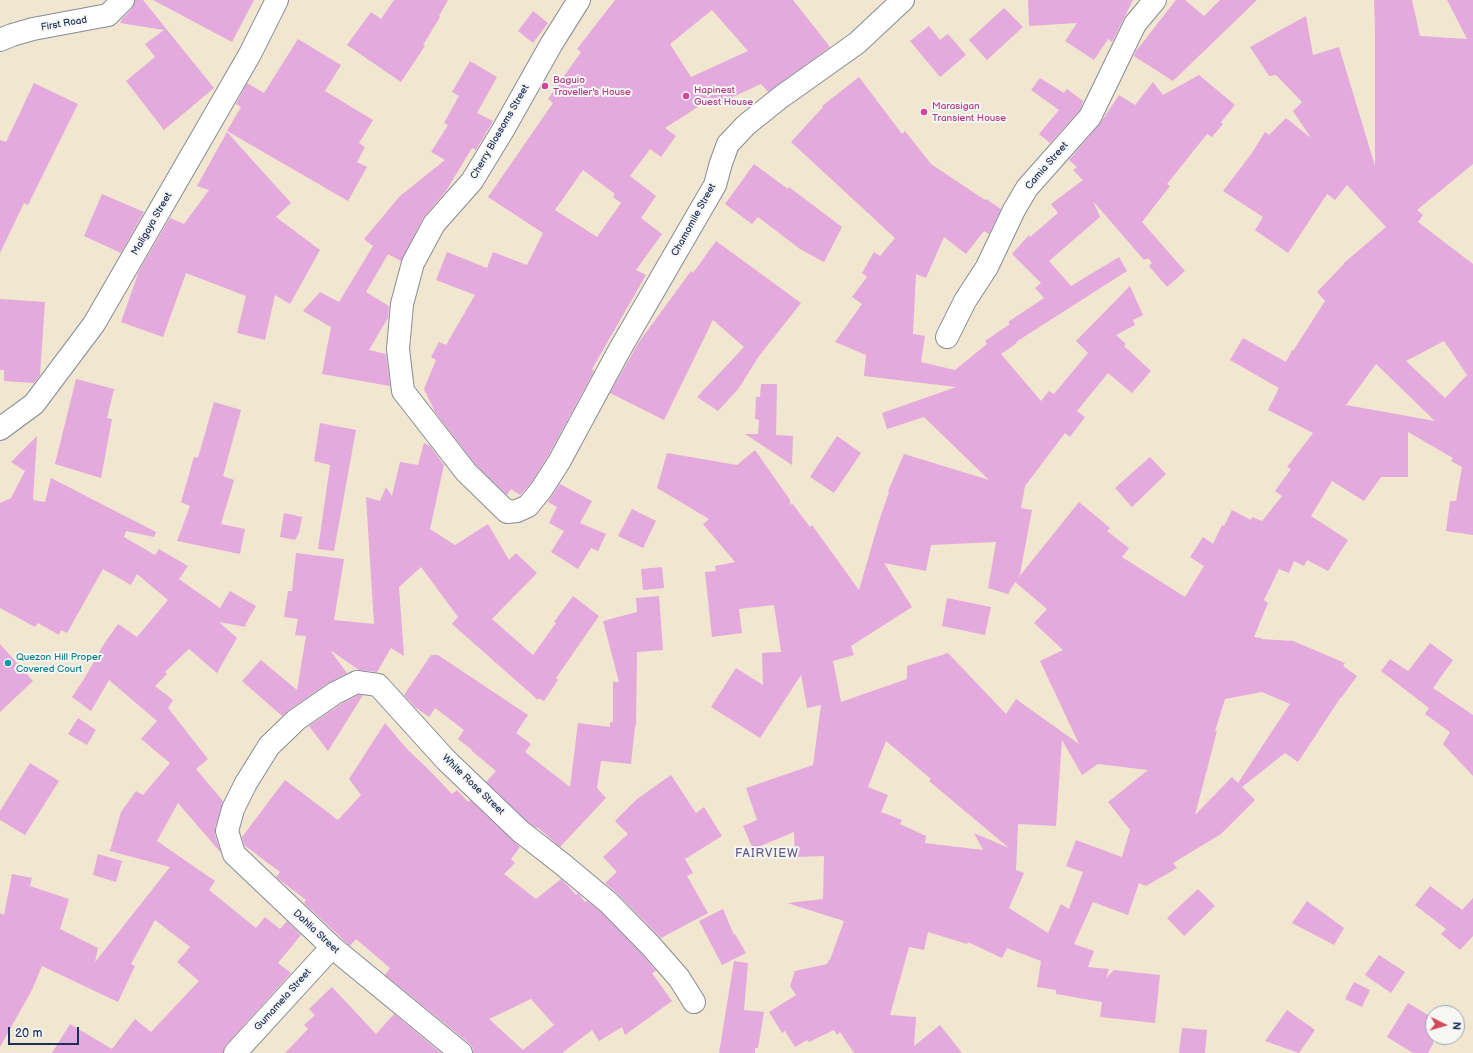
<!DOCTYPE html>
<html>
<head>
<meta charset="utf-8">
<style>
	body { margin:0 }
	#map { position:relative; width:1473px; height:1053px; overflow:hidden; background:#f1e7d0; font-family:"Balsamiq Sans",sans-serif }
	canvas { display:block }
	.north { position:absolute; left:1425px; top:1005px; width:40px; height:40px; box-sizing:border-box; background:#f6f6f2; border:1px solid #9ea6b7; border-radius:50%; rotate:95deg; font-size:11px; font-weight:700; line-height:16px; text-align:center; color:#1b2f5e }
	.north::after { content:''; display:block; margin:auto; width:14px; height:18px; background:#d1495b; clip-path:polygon(50% 0,100% 100%,50% 72%,0 100%) }
	.scale { position:absolute; left:8px; top:1027px; width:71px; height:18px; box-sizing:border-box; border:2px solid #1b2f5e; border-top:0; padding-left:5px; font-size:12px; line-height:14px; white-space:nowrap; color:#1b2f5e; -webkit-text-stroke:3px #f6f6f2; paint-order:stroke }
</style>
</head>
<body>
<div id="map">
<canvas width="1473" height="1053"></canvas>
<div class="north">N</div>
<div class="scale">20 m</div>
</div>
<script>
const c = document.querySelector('canvas').getContext('2d');
c.lineJoin = 'round';
function paint(path, color) { c.fillStyle = color; c.fill(path, 'evenodd'); }
function strokePath(path, color, width, dash) { c.strokeStyle = color; c.lineWidth = width; c.lineCap = dash ? 'butt' : 'round'; c.setLineDash(dash || []); c.stroke(path); }
function drawText(font, color, halo, rows, align = 'center') {
  c.font = font + ' "Balsamiq Sans",sans-serif'; c.lineWidth = 4; c.setLineDash([]); c.textBaseline = 'middle'; c.strokeStyle = halo; c.fillStyle = color; for (const [text, x, y, turn = 0] of rows) {
    c.save(); c.translate(x, y); c.rotate((+turn || 0) * Math.PI / 180); c.textAlign = isNaN(turn) ? turn : align; if (halo) c.strokeText(text, 0, 0); c.fillText(text, 0, 0); c.restore();
  }
}
paint(new Path2D(`
	M135 0H143L214 88 164 130 126 81 155 57 145 44 164 30 120 23 122 19 132 9Z
	M153 0H254L232 42Z
	M394 0H448L439 16 440 17 423 45 425 46 401 82 347 45 371 12 381 19Z
	M615 0H793L830 47 768 92 761 84 715 105 712 98 665 128 676 136 661 157 650 149 630 176 656 196 641 218 662 234 636 270 646 275 592 369 594 371 548 456 531 483 520 495 511 489 507 495 475 464 435 412 424 389 436 360 431 357 439 342 446 345 475 295 436 280 447 252 487 268 493 252 527 265 543 233 488 197 553 103 548 99 581 52 577 49ZM712 10 748 51 691 77 670 44ZM583 170 615 194 613 197 621 203 597 237 555 210Z
	M1028 0H1133L1112 42 1108 39 1094 60 1065 41 1077 23 1029 26Z
	M1176 0H1185L1204 16 1220 0H1257L1173 81 1134 56 1136 51Z
	M1374 0H1412L1420 36 1467 39 1447 0H1473V164L1417 210 1423 215 1418 222 1473 264V535L1446 531 1450 501H1456L1462 467 1451 461 1453 458 1408 432V477H1381L1364 501 1332 481 1311 516 1348 540 1328 571 1307 560 1304 566 1294 561 1289 573 1279 569 1264 600 1268 603 1254 637 1261 638V639L1293 641 1345 663 1343 666 1357 676 1342 697H1341L1298 762 1285 753 1242 787 1255 800 1221 834 1173 863 1177 868 1146 886 1139 883 1128 915 1093 902 1074 944 1094 951 1088 967 1109 969 1106 978 1114 970 1160 975 1155 1023 1100 1017 1102 1002 1056 994V990L1037 987 1041 961 1007 948 1002 958 968 942 967 944 928 932 924 950 909 947 890 1015 916 1017 914 1046 940 1025 962 1053H854L840 1032 837 1035 834 1030 809 1042 807 1040 795 1047 785 1031 782 1033 769 1012 796 995 790 986 795 971 827 964 829 960H830L844 921 787 903 823 899 824 856 795 857 794 832 753 849 743 826 757 820 746 788 813 765 821 705 807 708 801 675 760 738 711 707 736 668 763 685 762 653 781 652 774 605 739 609 742 633 712 637 705 572 716 571 715 566 735 562 703 524 709 519 657 488 667 453 737 465 755 450 790 500V506L792 503 810 527 812 525 859 590 879 521 889 492 888 491 904 454 989 480 924 417 887 429 882 413 956 387 864 376 866 355 835 342 862 304 852 297 867 277 862 273 874 252 880 256 895 238 791 142 823 107 822 106 859 77 902 134 905 131 931 164 985 200 986 199 1001 209 989 234 984 231 966 254 944 237 926 278 916 274 913 334 925 336 921 362 955 370 987 344 985 341 1010 324 1008 322 1044 298 1035 288 1041 283 1012 254 1029 235 1030 237 1058 213 1051 204 1083 180 1073 170 1077 167 1069 160 1099 125 1119 95 1135 105 1153 82 1163 95 1199 75 1235 105 1221 122 1223 124 1212 137 1207 134 1167 184 1170 186 1142 222 1185 271 1167 287 1149 266 1152 263 1148 258 1144 260 1093 201 1100 217 1049 261 1071 286 1119 257 1127 271 1016 342 1017 343 1001 354 1041 401 1049 391 1054 394 1088 353 1076 341 1130 286 1143 315 1133 320 1135 325 1116 335 1126 344 1124 346 1151 371 1132 393 1108 373 1077 411 1085 417 1070 437 1065 433 1025 486 1021 508 1032 510 1020 574 1018 578 1079 502 1110 528 1107 531 1129 548 1122 557 1185 597 1204 566 1190 557 1203 537 1213 544 1222 525 1224 526 1232 510 1251 520 1252 517 1262 521 1282 496 1275 491 1291 469 1287 467 1313 433 1268 410 1279 388 1230 360 1243 338 1286 362 1292 350 1293 351 1325 301 1317 292 1344 264V263L1386 227 1347 185 1335 200 1327 194 1288 253 1255 230 1263 217 1223 191 1252 153 1265 132 1269 135 1286 118 1311 138 1293 111 1302 102 1276 75 1269 76 1250 47 1306 16 1313 55 1339 47 1375 166V28ZM1444 341 1467 375 1445 398 1406 361ZM1376 364 1435 421 1346 405ZM996 542 988 588 1008 594 1015 582 1047 609 1034 623 1063 650 1040 661 1079 744 1016 699 1006 714 948 653 907 666V679L841 702 833 661 854 655 851 646 912 607 884 563 926 571 931 545ZM1262 692 1290 704 1238 783 1232 777 1195 815 1217 731H1215L1225 699ZM1062 740 1082 775 1098 764 1148 770 1108 802 1130 830 1122 857 1076 840 1066 866 1083 872 1069 909 1061 904 1048 933 1009 908 1024 873 1016 870 1018 824 1056 826ZM886 741 931 779 929 781 1009 848 974 833 983 850 925 843 926 836 900 824 902 820 881 812 888 795 868 787Z
	M1004 8 1023 27 987 60 969 40Z
	M533 11 548 23 533 43 518 31Z
	M929 26 940 40 948 34 966 55 940 77 910 41Z
	M298 39 341 65 325 91 373 120 359 143 365 147 357 162 367 167 348 201 227 131 241 107 236 104 247 83 264 93Z
	M470 61 497 77 477 113 493 121 476 150 472 148 446 191 423 218 401 261 388 254 366 292 389 306 388 318 369 350 386 354 390 386 322 374 331 327 303 311 320 292 339 302 373 246 364 239 400 196 445 160 431 152 448 125 444 123 459 96 452 92Z
	M1040 78 1064 93 1067 89 1083 101 1080 110 1050 143 1039 134 1059 110 1031 90Z
	M34 83 78 104 28 205 24 203 0 253V140L6 142Z
	M227 132 291 203 276 217 320 250 290 304 275 295 265 340 237 333 246 296 186 273 163 337 121 322 139 271 170 218 184 224 209 190 197 186Z
	M754 164 788 189 789 187 842 227 824 262 800 249 758 217 752 224 725 204Z
	M102 194 144 212 121 253 84 236Z
	M716 241 801 303 759 356 739 388 718 411 697 397 744 347 713 320 664 420 610 393 639 342 691 271 693 273Z
	M0 299 45 302 40 375 34 383 4 381V370H0Z
	M76 379 114 389 107 418 112 419 101 478 55 464Z
	M761 384H777L776 435 793 436 792 465 745 434H758L759 420 755 419 756 397H760Z
	M214 402 241 410 223 476 234 480 221 524 245 529 240 554 177 541 190 506 181 502 194 457 198 458Z
	M320 423 356 430 334 551 318 549 330 465 314 461Z
	M37 436 33 500 45 502 51 478 156 532 154 537 126 531 124 537 155 555 159 549 188 566 179 579 220 608 230 591 256 606 245 625 246 627 219 622 237 638 217 673 189 649 165 672 167 674 155 686 173 700 168 708 208 759 196 769 223 801 215 828V835L221 853 178 803 157 841 215 881 209 890 256 928 265 917 280 929 287 921 301 935 278 963 291 973 226 1045 223 1053H52L70 1024 112 1049 135 1019 151 1032 199 981 177 962 190 947 155 920 131 964 135 966 118 1002 42 966 32 990 0 1047V913L4 915 12 874 32 878 30 886 69 899 60 929 98 948 95 962 170 867 110 851 121 812 136 791 143 795 170 763 141 739 157 721 109 680 91 711 72 697 84 679 104 644 118 624 137 637 168 600 137 574 131 585 103 569 67 633 61 630 59 635 38 623 35 627 0 608V503L11 498 25 471 11 462Z
	M837 436 861 453 834 493 810 477Z
	M424 443 430 446 444 465 430 529 455 545 488 524 509 560 516 553 537 573 492 619 533 655 556 623 554 622 573 596 599 616 556 678 558 680 544 701 539 698 538 700 452 624 458 617 421 567 399 587 404 656 391 648 377 672 359 670 330 650 347 673 328 683 289 710 282 716 242 681 261 660 297 690 306 636 295 635 298 619 284 617 288 591H292L296 553 344 559 334 620 374 624 366 497 380 501 386 487 392 496 400 462 418 465Z
	M1150 457 1166 474 1132 507 1115 488Z
	M560 484 592 501 580 523 606 534 598 551 591 548 578 569 551 552 564 531 549 523 557 507 548 502Z
	M632 509 656 521 643 548 618 536Z
	M284 513 302 517 299 533 295 540 280 537Z
	M662 567 664 588 643 590 641 569Z
	M659 596 663 650 637 652 636 726H635L631 764 601 761 597 788 606 798 560 847 537 827 536 828 528 822 486 782 496 771 472 751V750L458 739 464 730 435 708 429 717 415 707 404 695 431 655H438L528 715 516 733 531 744 525 752 570 787 578 723 610 727V722H613V682H619L603 621 637 612 636 598Z
	M947 598 991 607 985 635 942 626Z
	M1430 643 1453 660 1433 688 1473 715V776L1443 744 1450 732 1425 714 1429 708 1381 671 1390 659 1408 671Z
	M0 644 33 681 0 712Z
	M359 695H363L328 751 309 726 341 704Z
	M78 718 96 730 87 745 68 734Z
	M385 723 407 749 427 768 452 794 457 790 468 802 470 800 520 847 511 859 515 863 504 874 536 899 561 879 567 885 576 895 578 893 585 902 587 901 601 912 642 954 656 971 652 973 672 1001 625 1035 622 1027 599 1041 592 1030 562 1053H473V1048L469 1043 385 975 390 968 356 939 350 946 304 903 306 900 276 877 280 872 244 845 242 837 285 780 338 820 361 795 349 779ZM531 999 554 1025 523 1050 489 1019Z
	M30 763 59 781 25 835 0 820V811Z
	M671 775 696 813 704 807 722 836 685 859 693 873 687 876 708 913 661 938 618 894 605 883 617 872 603 857 628 834 615 821 637 799Z
	M98 854 122 861 116 882 93 875Z
	M1430 886 1462 910 1473 898V936L1460 950 1441 934 1446 929 1415 905Z
	M1198 889 1215 906 1184 936 1167 918Z
	M1307 901 1344 928 1334 945 1292 923Z
	M723 909 734 935 735 934 746 953 722 965 699 921Z
	M1379 955 1405 972 1391 993 1365 975Z
	M734 961 748 963 744 1010 764 1012 758 1048H755V1053H719Z
	M1354 982 1370 990 1362 1007 1345 999Z
	M332 987 376 1034 394 1014 441 1053H285L308 1029 304 1025 315 1015 309 1009Z
	M1408 1003 1433 1018V1044L1428 1053H1413L1387 1037Z
	M1287 1010 1315 1030 1299 1053 1265 1041Z
	M1182 1028 1207 1030 1205 1053H1179Z`), '#e4a9dd');
const minor = new Path2D(`
	M579 0 552 43 503 130 472 181 434 224 413 263 402 304 398 349 403 391 466 472 507 512 517 511 528 506 541 490 559 462 620 349 715 185 721 163 728 144 746 125 781 97 857 43 903 0
	M0 40 12 35 33 29 108 15 123 0
	M947 337 965 301 987 267 1014 210 1027 188 1090 117 1135 24 1155 0
	M0 429 34 404 94 324 205 132 250 54 277 0
	M235 1053 332 947
	M461 1053 332 947 234 854 227 831 233 809 246 783 269 746 296 720 335 693 357 682 378 685 446 760 520 831 561 863 609 903 651 946 679 978 694 1002`);
strokePath(minor, '#868b97', 24);
strokePath(minor, '#fff', 22);
for (const [x, y, r, color] of [
	[545,86,4,"#d1479c"],
	[686,96,4,"#d1479c"],
	[924,112,4,"#d1479c"],
	[8,663,4,"#0f9aa8"]
]) { const dot = new Path2D(); dot.arc(x, y, r, 0, 2 * Math.PI); c.fillStyle = color; c.fill(dot); strokePath(dot, '#f6f6f2', 1.5); }
drawText('10px', '#1b2f5e', '#f6f6f2', [
	["First Road",64,24,-10],
	["Cherry Blossoms Street",500,132,-60],
	["Camia Street",1047,166,-49],
	["Chamomile Street",694,220,-61],
	["Maligaya Street",152,224,-60],
	["White Rose Street",473,785,44],
	["Dahlia Street",316,932,43],
	["Gumamela Street",283,1000,-48]
]);
drawText('10px', '#b23c85', '#f6f6f2', [
	["Baguio",553,80],
	["Traveller's House",553,92],
	["Hapinest",694,90],
	["Guest House",694,102],
	["Marasigan",932,106],
	["Transient House",932,118]
], 'left');
drawText('10px', '#0d838f', '#f6f6f2', [
	["Quezon Hill Proper",16,657],
	["Covered Court",16,669]
], 'left');
c.letterSpacing = '1px';
drawText('12px', '#615a8a', '#f6f6f2', [
	["FAIRVIEW",767,854]
]);
c.letterSpacing = '0px';
</script>
</body>
</html>
